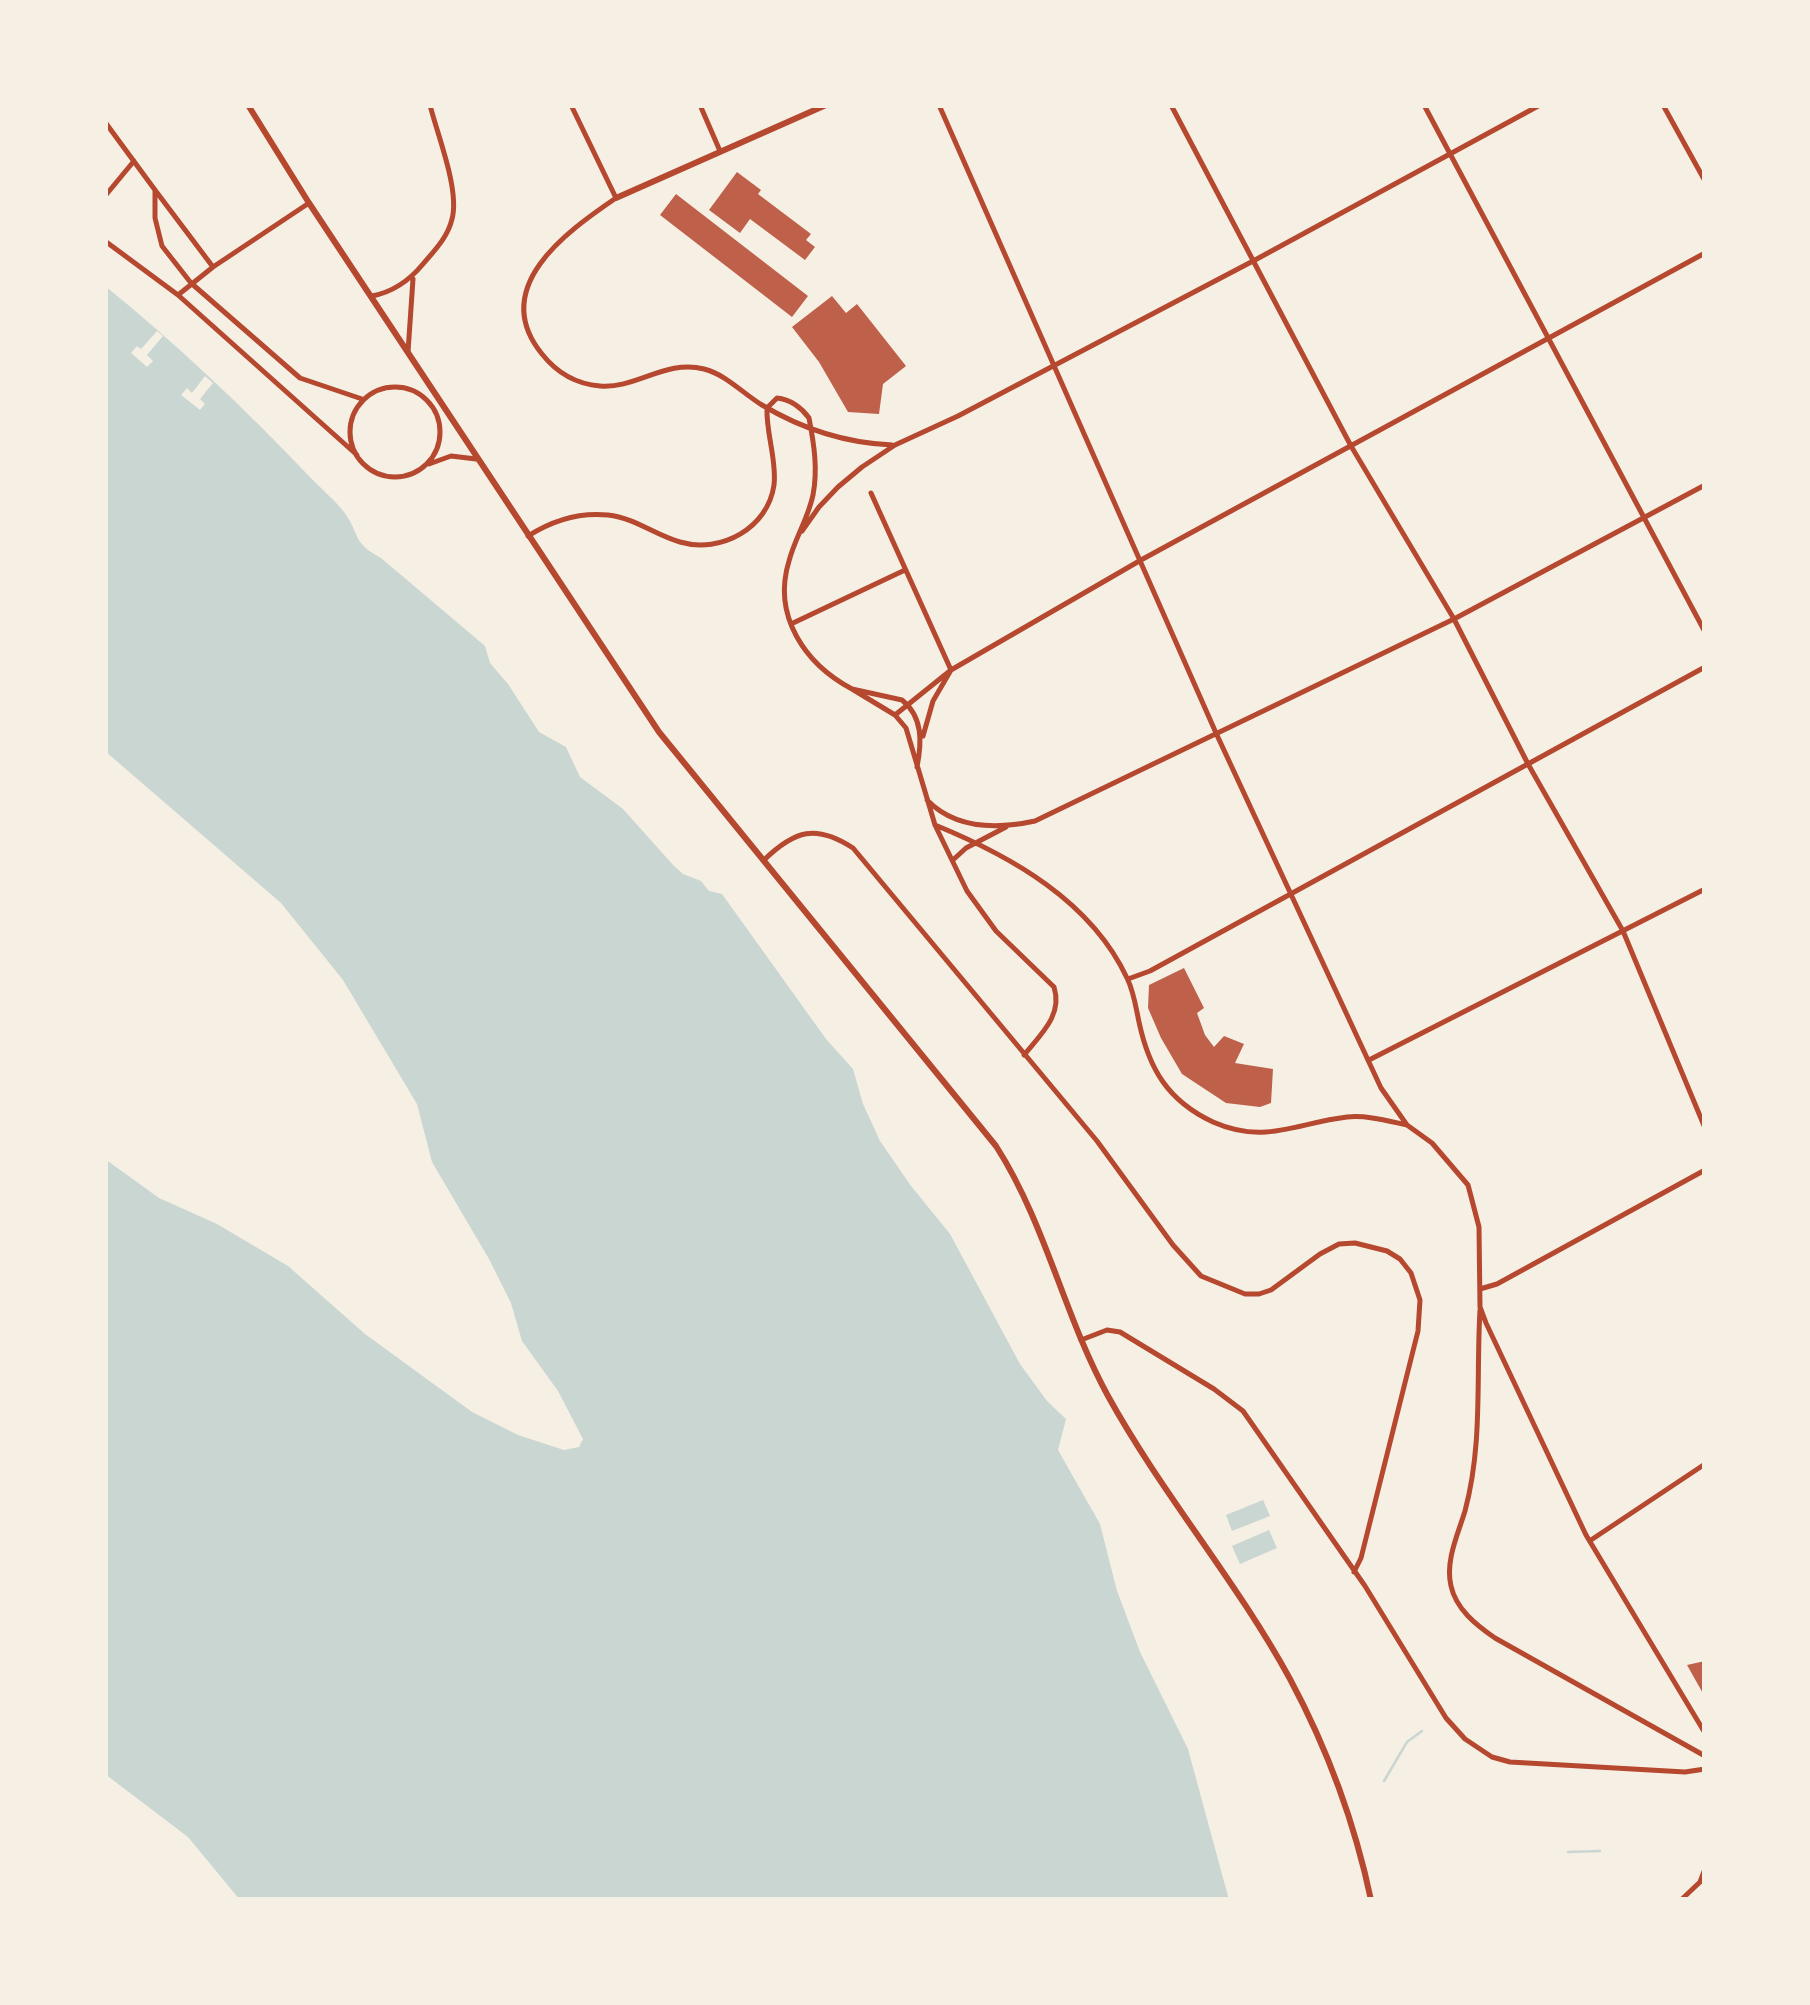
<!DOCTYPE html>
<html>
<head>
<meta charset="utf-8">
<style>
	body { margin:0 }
	#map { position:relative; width:1810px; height:2005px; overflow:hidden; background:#f6efe4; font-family:Quicksand,sans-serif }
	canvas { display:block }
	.frame { position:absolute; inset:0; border:108px solid #f6efe4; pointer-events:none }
</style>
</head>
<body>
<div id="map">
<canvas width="1810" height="2005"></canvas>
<div class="frame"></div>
</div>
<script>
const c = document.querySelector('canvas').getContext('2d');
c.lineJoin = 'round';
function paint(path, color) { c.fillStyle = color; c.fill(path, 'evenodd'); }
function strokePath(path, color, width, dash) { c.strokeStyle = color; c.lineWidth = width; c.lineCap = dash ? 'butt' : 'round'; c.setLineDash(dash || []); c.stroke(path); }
paint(new Path2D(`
	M105 286C176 343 244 408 307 474 318 486 334 499 344 512 361 535 351 542 381 558L485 646 490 663 508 684 539 732 566 747 580 777 623 809 673 865 683 874 701 881 709 891 722 894 826 1039 853 1069 863 1104 880 1141 911 1186 950 1234 1020 1364 1047 1401 1066 1419 1058 1450 1100 1524 1117 1591 1140 1652 1188 1749 1229 1900H240L188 1837 105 1774V1159L159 1198 217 1224 288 1266 365 1334 472 1412 518 1435 564 1450 579 1447 583 1439 558 1391 522 1341 511 1303 489 1259 432 1162 417 1104 343 980 281 903 105 751Z
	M1263 1500 1270 1516 1232 1531 1226 1515Z
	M1269 1530 1277 1548 1240 1564 1232 1546Z`), '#c9d6d2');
paint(new Path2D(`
	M157 331 163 336 147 355 153 361 147 367 131 353 137 346 141 349Z
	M205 376 213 383 200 399 205 404 200 410 181 395 187 388 192 393Z`), '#f6efe4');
strokePath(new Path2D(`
	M1384 1781 1407 1742 1422 1731
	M1568 1852 1600 1851`), '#c9d6d2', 2.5);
paint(new Path2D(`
	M737 172 761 190 758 194 811 234 806 240 815 247 805 260 750 219 740 233 709 210Z
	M676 194 808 296 792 317 660 215Z
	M832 296 846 313 857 304 906 366 883 384 879 414 848 412 819 362 792 327Z
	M1184 968 1204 1008 1197 1013 1205 1035 1214 1047 1224 1036 1244 1044 1235 1063 1273 1069 1271 1103 1260 1107 1226 1103 1182 1074 1161 1038 1148 1008 1149 985Z
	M1705 1661V1697L1687 1665Z`), '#bf614a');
strokePath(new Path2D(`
	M571 105 616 198C566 232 488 288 542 354 557 373 575 384 600 386 636 389 666 359 704 369 727 375 742 393 762 405 802 429 846 443 892 445
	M700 105 720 151
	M939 105 1216 733 1381 1088 1407 1125 1432 1143 1468 1185 1479 1227 1480 1307 1486 1323 1586 1535 1705 1733
	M1171 105 1351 446 1454 619 1528 764 1623 931 1705 1128
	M1424 105 1705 632
	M1663 105 1705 181
	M105 122 155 190V218L162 246 191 283 300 378 362 399
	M155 190 213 267 178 295
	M105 196 134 161
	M105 241 178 295 357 455
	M213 267 309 203
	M372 296C393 292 409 281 423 264 434 251 448 237 452 219 460 190 437 134 430 105
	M408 352 413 279
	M350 432a45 45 0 1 1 90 0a45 45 0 1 1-90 0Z
	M767 408 777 398C790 399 802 408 809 418 814 444 818 469 813 495 808 519 795 538 789 561 772 616 805 664 852 689
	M429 464 451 456 476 459
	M871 493 951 670 933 701 923 736
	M802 531 819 507 838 487 862 467 895 445 958 416 1255 260 1540 105
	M528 536C553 520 578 512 608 515 635 518 655 535 680 542 721 554 768 528 774 485 777 460 766 434 767 408
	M791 624 905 570
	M895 715 951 670 1141 560 1705 253
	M917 767C922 742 923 717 902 700L852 689 895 715 906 728 935 825 967 891 996 931 1054 987C1063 1015 1041 1034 1024 1055
	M927 800C955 829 998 829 1035 821L1454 619 1705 485
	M935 825C1011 856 1091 901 1127 978 1134 992 1136 1008 1139 1022 1149 1069 1168 1101 1213 1122 1265 1145 1296 1123 1347 1117 1367 1115 1388 1121 1407 1125
	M954 859 966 848 1006 827
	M764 860C795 830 816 824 853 848L1097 1141 1173 1245 1201 1276 1245 1294H1259L1271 1290 1320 1254 1339 1244 1355 1243 1387 1251 1400 1259 1411 1273 1420 1300 1418 1331 1361 1558 1354 1572
	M1128 979 1150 971 1705 667
	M1369 1060 1705 889
	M1480 1289 1497 1284 1705 1170
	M1480 1310C1476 1378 1483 1444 1465 1511 1458 1534 1445 1561 1451 1586 1456 1609 1476 1625 1495 1638L1705 1756
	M1081 1340 1107 1330 1120 1332 1214 1389 1243 1411 1365 1586 1446 1718 1465 1739 1492 1757 1510 1762 1685 1772 1705 1769
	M1591 1540 1705 1464
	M1681 1900 1700 1882 1705 1869`), '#b5482f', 5);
strokePath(new Path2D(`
	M248 105 309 203 659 732 996 1146C1046 1224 1064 1316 1108 1396 1162 1494 1236 1580 1290 1679 1327 1748 1355 1824 1371 1900
	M616 198 826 105`), '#b5482f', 6);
</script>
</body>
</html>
